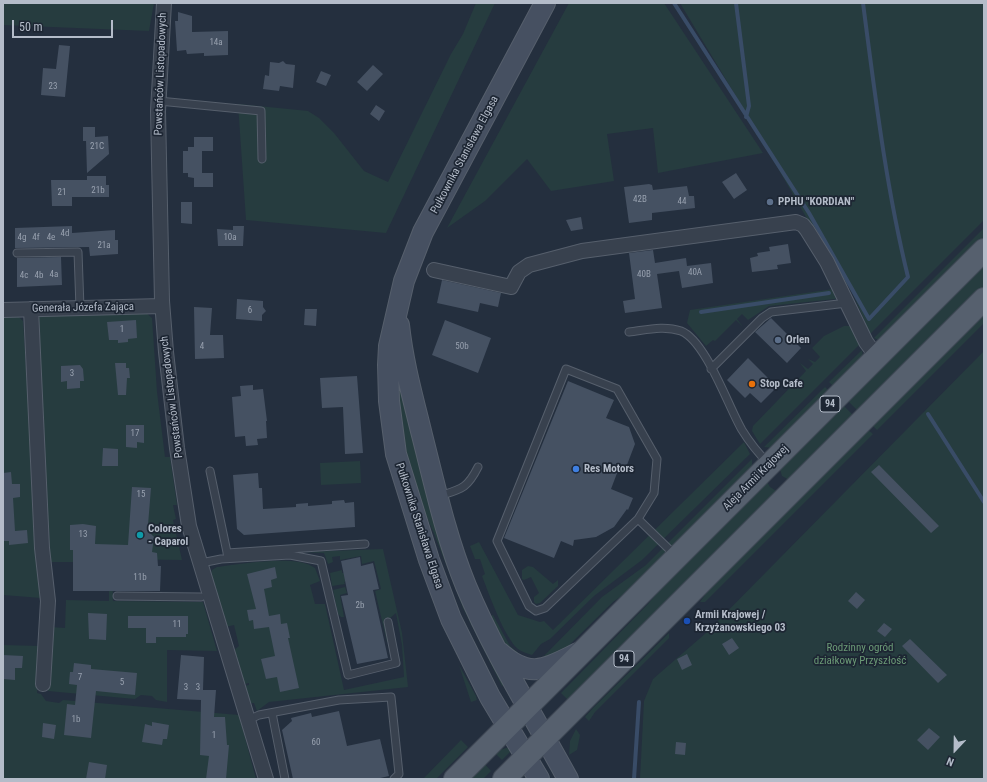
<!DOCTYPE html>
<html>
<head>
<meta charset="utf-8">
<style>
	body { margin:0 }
	#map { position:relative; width:987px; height:782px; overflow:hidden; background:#242f3e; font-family:"Roboto Condensed",sans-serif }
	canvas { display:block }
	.frame { position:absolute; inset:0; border:4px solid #b4bcc9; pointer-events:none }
	.north { position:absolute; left:935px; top:730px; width:40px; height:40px; -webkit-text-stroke:3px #1d2633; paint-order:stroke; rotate:202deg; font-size:11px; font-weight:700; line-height:16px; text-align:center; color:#b4bcc9 }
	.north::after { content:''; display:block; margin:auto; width:14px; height:18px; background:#b4bcc9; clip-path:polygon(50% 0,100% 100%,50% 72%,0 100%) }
	.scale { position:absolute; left:12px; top:20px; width:101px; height:18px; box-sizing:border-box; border:2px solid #b4bcc9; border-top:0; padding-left:5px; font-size:12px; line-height:14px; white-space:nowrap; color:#b4bcc9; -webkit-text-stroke:3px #1d2633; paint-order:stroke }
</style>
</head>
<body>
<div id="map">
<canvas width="987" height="782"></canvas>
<div class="frame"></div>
<div class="north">N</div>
<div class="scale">50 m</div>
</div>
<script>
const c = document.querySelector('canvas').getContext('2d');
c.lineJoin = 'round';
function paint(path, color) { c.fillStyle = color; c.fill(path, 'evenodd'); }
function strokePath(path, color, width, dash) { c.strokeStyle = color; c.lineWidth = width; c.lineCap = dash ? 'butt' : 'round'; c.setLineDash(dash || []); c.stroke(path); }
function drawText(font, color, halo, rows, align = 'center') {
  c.font = font + ' "Roboto Condensed",sans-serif'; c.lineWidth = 3.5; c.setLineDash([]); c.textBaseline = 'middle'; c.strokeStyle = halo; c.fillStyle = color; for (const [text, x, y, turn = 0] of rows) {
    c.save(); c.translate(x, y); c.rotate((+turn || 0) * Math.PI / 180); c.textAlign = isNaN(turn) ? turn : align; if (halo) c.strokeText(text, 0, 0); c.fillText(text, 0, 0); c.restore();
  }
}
paint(new Path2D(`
	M3 3H154L149 31 3 25Z
	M476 3H495L386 233 246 220 238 104 308 111 319 118 334 133 364 171 388 182 451 54 463 34Z
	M569 3H664L763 153 658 173 653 128 607 134 614 181 551 191 527 159 485 201 447 228Z
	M680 3H984V220L870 334 850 287 844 283 749 118Z
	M984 228V240L879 340 874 338Z
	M984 260V289L860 413 845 398Z
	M833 289 838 296 835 299 769 306 748 320 742 314 737 319 743 327 736 320 715 341 713 340 706 346 687 323 690 310Z
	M984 309V323L877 430 870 423Z
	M144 311 152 318 157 392 165 457H170L177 505H173L176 519 173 520 182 560 112 559 113 601 203 602 217 651 167 650V702L156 700 152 696 141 695 135 699 48 691 51 627 65 628 66 600 109 601V589L73 567V562H49L36 320 40 316Z
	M17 315 23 321 41 598 3 595V316Z
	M844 326H851L860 344 760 444 752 431 753 426 806 371 800 363 808 369 813 364 808 359 815 362 820 357 812 348 824 336Z
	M394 345 507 683 502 686 463 608 435 536 405 467Z
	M862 350 863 357 835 388 829 382Z
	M984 351V779H640L644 701 653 679 706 633Z
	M825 387 831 393 773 448 764 447Z
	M841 403 855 417 789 480 782 476 779 466Z
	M866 428 873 434 705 602H700L718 576Z
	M744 442 750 454 642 560 594 596 550 639 541 644 532 655C527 653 522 652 518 649 504 637 489 594 482 576L485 574 480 559H475L470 546 479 542 518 615 540 622 544 621 553 630Z
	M752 459V469L645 579 613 602 556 658 539 661 602 597 646 565Z
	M360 461 361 483 321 485 320 463Z
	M766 480 770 487 778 492 570 702 561 693 648 604 689 555Z
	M383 549 402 633 408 687 269 702 257 711 254 703H250L244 686 249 685V683L244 684 234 650 239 646 234 625 226 627 210 576 212 570 217 567C240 564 297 554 315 568L320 581 310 585 315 604H325L344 690 404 677 402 645 396 613 384 623 389 642H387L375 591 381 589 374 561 362 564 361 556 340 560V556L332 557 333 562 328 564 324 553 302 552Z
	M528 566 533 567 553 584 558 580V586L540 603 536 604 534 602V597L539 593 531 577 524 580 522 579V570Z
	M342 570V573L347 572 349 580 344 582 345 584 332 586 330 573Z
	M345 587 347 593 340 595 344 617H341L338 614 333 590Z
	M493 615 510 646 522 656 513 658 497 635 491 616Z
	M669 633V638L595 712 589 721 585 717 593 708Z
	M3 645 41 646 37 693 41 694 46 701 59 703 63 700 239 715 256 779H3Z
	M459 665 476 696 477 700 471 702Z
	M576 729 580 735 577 750 569 755 570 741Z
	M461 740 468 747 436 779H423Z
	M509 747 511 751 502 760 494 752Z
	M482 761 491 771 483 779H464Z`), '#263c3f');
strokePath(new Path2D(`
	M674 3 809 213 869 319 908 277C886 187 875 95 863 3
	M736 3 749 106 746 117
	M701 312 829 293
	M928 414 984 502
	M634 779 639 702`), '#394c67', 4);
paint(new Path2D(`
	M178 12 192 16V32L228 31V55L204 56V53L187 54 186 50 177 51 175 21H178Z
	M59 45 70 46 65 97 41 95 43 68 56 69Z
	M283 61 286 64 295 65 293 88 280 86 279 91 263 89 265 75 269 76 270 62 279 63Z
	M373 65 383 74 367 91 357 82Z
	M321 71 331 75 326 86 316 82Z
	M376 105 385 111 379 121 370 114Z
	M83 127H95V137L108 136 109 154 87 173 86 141H83Z
	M194 137H213V151H202V173H213V187H194V178L188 177V173H183V151H188V147H194Z
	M736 173 747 190 734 199 722 182Z
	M87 176H106V185H109V197H72V206H52L51 180H87Z
	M649 184 652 185 653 190 687 186 689 196H694L695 208 652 213V220L629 223 624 187Z
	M181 202H192V224L181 223Z
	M581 217 583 229 571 231 566 220Z
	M72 226V233L115 230V240H118V254L90 256 89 247 15 248V228Z
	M233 226H244L243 246H218L217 229 233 230Z
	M788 244 791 263 777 265 778 269 752 272 750 258 758 256 757 253 770 251 769 247Z
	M653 250 655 263 686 258 687 266 711 263 713 283 682 288 679 271 657 274 662 308 625 313 623 301 635 299 629 253Z
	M61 257 62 285 17 287V258Z
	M442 280 501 293 498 307 480 303 478 312 437 303Z
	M237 299 263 301V307L266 311 262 315V321L236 319Z
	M194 307 212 308 210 335H223L224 358 195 359Z
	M305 309H317L316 326 304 325Z
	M771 318 801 348 787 363 755 332Z
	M136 320 137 338 128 339V342L118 343V340H109L107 322Z
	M445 320 491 338 478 373 432 355Z
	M748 358 777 387 761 403 750 393 745 398 727 380Z
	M115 363H126V368H129L130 378H127L126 395H118Z
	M80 365 83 369 84 381H80V388L67 389V381L61 382V366Z
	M357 376 363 453 345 454 343 407 322 408 320 378Z
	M568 381 614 400 606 418 629 427 635 444 625 470 619 468 611 489 633 498 628 510 627 509 614 527 596 537 574 540 573 546 561 541 554 558 504 538Z
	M253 385V390L263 389 267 421H266L267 438 257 439 258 445 246 446 245 436 235 437 232 397 241 396 240 386Z
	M126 425H144V443L137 442V448L126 447Z
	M103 448 118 449V466H102Z
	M879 465 939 526 931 533 871 472Z
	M11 472 12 484H20V497L13 498 15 531 27 530 28 543 9 545V541H3V473Z
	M258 473 259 488H262L263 509 296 507V504L308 503V506L332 504V501L344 500 345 503 354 502 355 527 244 535 237 529 233 475Z
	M132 487 151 488 148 525H151L150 533 154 537 152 552 157 553 158 566H161L160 591H73V550H70V525L83 524 96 526 95 544 128 545Z
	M360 557 361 566 373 563 379 589 373 590 388 658 357 664 341 596 348 595 341 561Z
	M275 567 277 578 271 580 272 587 264 589 269 616 280 614 281 624 287 623 290 638H288L299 688 280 692 277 677 266 679 261 659 275 656 269 627 254 629 253 620 249 621 247 610 256 609 247 574Z
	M856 592 865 600 857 609 848 601Z
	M88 613 107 614 106 640 89 639Z
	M128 616H188V634H186V637H156V643H146V628H128Z
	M884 623 892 629 885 637 877 631Z
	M732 638 739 648 729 655 722 644Z
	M910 639 947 675 938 683 902 646Z
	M687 654 692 665 682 670 677 659Z
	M3 655 23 656 22 668H15V680L3 679Z
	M181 655 204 657 203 690H216L214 717H225L227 745H229L226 779H206L209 756 200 755 201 700 177 699Z
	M74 663 91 665V669L137 673 135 695 96 691 91 738 64 735 67 704 75 705 77 685 69 684 70 672H73Z
	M339 711 347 746 380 739 389 776 376 779H293L282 730 292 721 291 718 311 713 312 717Z
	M152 722 169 725 167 739H163L162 745 142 742 145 724 152 726Z
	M43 723 56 725 54 739 42 737Z
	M929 728 940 737 928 750 917 740Z
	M676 742 686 743 685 755 675 754Z
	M89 762 107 765 105 779H86Z`), '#455162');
const lane = new Path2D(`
	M159 101 261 111 262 159
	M17 253 78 252 80 308
	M629 332C646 330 664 325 681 331 706 341 728 406 742 430 750 443 758 453 769 464
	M566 369 617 389 657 459 654 493 638 519 545 608 536 611 529 606 497 541Z
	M711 369 762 318 771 312 847 303
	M210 471 228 557
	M439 496C461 489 467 489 478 467
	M638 519 675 555
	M227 553 365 544
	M201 563 221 559 290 555 321 561 348 675 396 663 388 622
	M117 596 201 597
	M272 713 285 779
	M248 720 259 715 339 700 391 697 399 774 394 779`);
const street = new Path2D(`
	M164 3 158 111 162 301 166 352 177 448 189 526 266 779
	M434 270 511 287 519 272 529 265 582 251 796 222 803 225 807 230 827 262 866 342 877 357
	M31 309 42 548 48 601 43 684
	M3 310 162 306`);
const secondary = new Path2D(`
	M399 325C403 363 413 398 422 435 435 486 446 537 466 586 494 653 533 715 568 779
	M499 652C530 680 545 669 578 653
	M539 779 490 697 451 619 429 560 396 454 389 401 388 365 389 346 404 281 423 232 545 3`);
const primary = new Path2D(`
	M455 779 984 250
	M504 779 984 299`);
strokePath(lane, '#565f6c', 9);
strokePath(street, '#565f6c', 16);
strokePath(secondary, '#565f6c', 22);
strokePath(primary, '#414a57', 24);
strokePath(lane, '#38414e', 7);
strokePath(street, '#38414e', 14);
strokePath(secondary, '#465061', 20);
strokePath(primary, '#56606e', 22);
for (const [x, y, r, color] of [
	[770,202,4,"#5c6f8a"],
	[778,340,4,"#5c6f8a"],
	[752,384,4,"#e8710a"],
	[576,469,4,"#3f7fe0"],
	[140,535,4,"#0f9aa8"],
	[687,621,4,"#1a4fb4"]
]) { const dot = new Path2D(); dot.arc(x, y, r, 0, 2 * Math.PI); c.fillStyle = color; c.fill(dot); strokePath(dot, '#1d2633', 1.5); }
drawText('9px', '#98a1af', null, [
	["14a",216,43],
	["23",53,87],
	["21C",97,147],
	["21b",98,191],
	["21",62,193],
	["42B",640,200],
	["44",682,202],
	["4d",65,234],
	["4g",22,238],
	["4f",36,238],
	["4e",51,238],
	["10a",230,238],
	["21a",104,246],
	["40A",695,273],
	["4a",54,275],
	["40B",644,275],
	["4c",24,276],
	["4b",39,276],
	["6",250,311],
	["1",122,330],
	["4",202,347],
	["50b",462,347],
	["3",72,374],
	["17",135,434],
	["15",141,495],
	["13",83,535],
	["11b",140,578],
	["2b",360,606],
	["11",177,625],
	["7",80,678],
	["5",122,683],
	["3",186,688],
	["3",198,688],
	["1b",76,720],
	["1",214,736],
	["60",316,743]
]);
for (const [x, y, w] of [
	[830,404,20],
	[624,659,20]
]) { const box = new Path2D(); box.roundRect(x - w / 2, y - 8, w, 16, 3); c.fillStyle = '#1d2633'; c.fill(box); strokePath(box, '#b4bcc9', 1); }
drawText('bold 10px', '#b4bcc9', null, [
	["94",830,404],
	["94",624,659]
]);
drawText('11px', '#b4bcc9', '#1d2633', [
	["Powstańców Listopadowych",161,74,-88],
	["Pułkownika Stanisława Elgasa",465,155,-62],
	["Generała Józefa Zająca",83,308,-1],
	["Powstańców Listopadowych",172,397,-97],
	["Aleja Armii Krajowej",756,478,-45],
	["Pułkownika Stanisława Elgasa",419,526,72]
]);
drawText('bold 11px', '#b4bcc9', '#1d2633', [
	["PPHU \"KORDIAN\"",778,202],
	["Orlen",786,340],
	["Stop Cafe",760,384],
	["Res Motors",584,469],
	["Colores",148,529],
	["- Caparol",148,542],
	["Armii Krajowej /",695,615],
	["Krzyżanowskiego 03",695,628]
], 'left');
drawText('11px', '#6b9a76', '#1d2633', [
	["Rodzinny ogród",860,648],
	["działkowy Przyszłość",860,661]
]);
</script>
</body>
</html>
